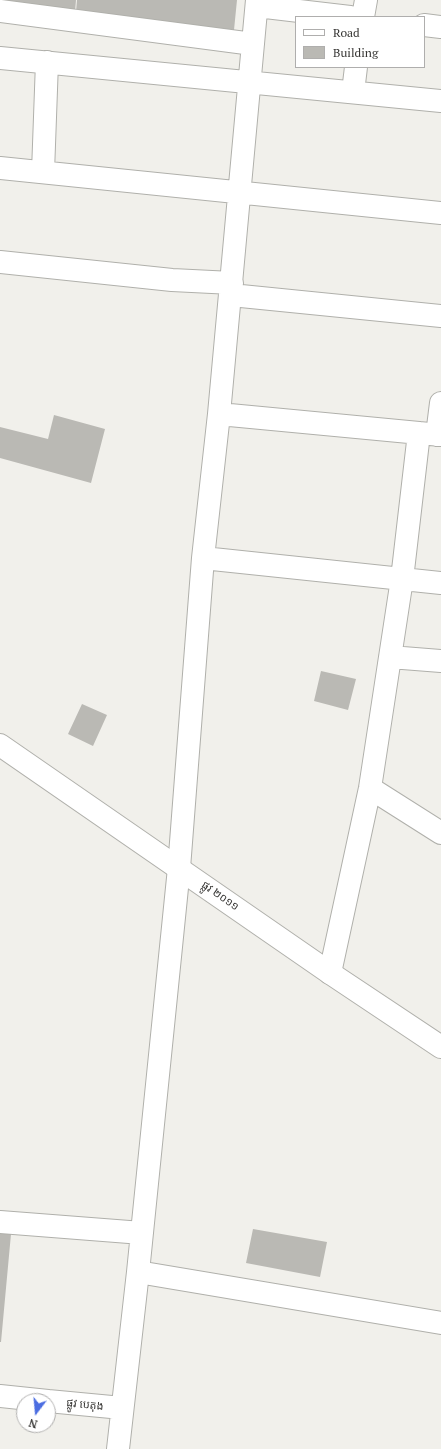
<!DOCTYPE html>
<html>
<head>
<meta charset="utf-8">
<style>
	body { margin:0 }
	#map { position:relative; width:441px; height:1449px; overflow:hidden; background:#f1f0eb; font-family:"PT Serif",serif }
	canvas { display:block }
	.legend { position:absolute; left:295px; top:16px; width:130px; height:52px; box-sizing:border-box; background:#fff; border:1px solid #afaead; margin:0; padding:5px 7px; list-style:none; font-size:12px; color:#363533 }
	.legend li { display:flex; align-items:center; gap:8px; height:20px }
	.legend b { width:20px; border:1px solid #afaead }
	.north { position:absolute; left:16px; top:1393px; width:40px; height:40px; box-sizing:border-box; background:#fff; border:1px solid #afaead; border-radius:50%; rotate:196deg; font-size:11px; font-weight:700; line-height:16px; text-align:center; color:#363533 }
	.north::after { content:''; display:block; margin:auto; width:14px; height:18px; background:#4b6de1; clip-path:polygon(50% 0,100% 100%,50% 72%,0 100%) }
</style>
</head>
<body>
<div id="map">
<canvas width="441" height="1449"></canvas>
<ul class="legend">
<li><b style="height:5px;background:#fff"></b>Road</li>
<li><b style="height:11px;background:#bab9b4"></b>Building</li>
</ul>
<div class="north">N</div>
</div>
<script>
const c = document.querySelector('canvas').getContext('2d');
c.lineJoin = 'round';
function paint(path, color) { c.fillStyle = color; c.fill(path, 'evenodd'); }
function strokePath(path, color, width, dash) { c.strokeStyle = color; c.lineWidth = width; c.lineCap = dash ? 'butt' : 'round'; c.setLineDash(dash || []); c.stroke(path); }
function drawText(font, color, halo, rows, align = 'center') {
  c.font = font + ' "PT Serif","Noto Sans Khmer",serif'; c.lineWidth = 3.5; c.setLineDash([]); c.textBaseline = 'middle'; c.strokeStyle = halo; c.fillStyle = color; for (const [text, x, y, turn = 0] of rows) {
    c.save(); c.translate(x, y); c.rotate((+turn || 0) * Math.PI / 180); c.textAlign = isNaN(turn) ? turn : align; if (halo) c.strokeText(text, 0, 0); c.fillText(text, 0, 0); c.restore();
  }
}
paint(new Path2D(`
	M0 0H76L75 12 0 4Z
	M77 0H237L234 30 76 12Z
	M54 415 105 429 91 483 0 458V427L48 439Z
	M321 671 356 679 348 710 314 701Z
	M82 704 107 715 93 746 68 734Z
	M253 1229 327 1242 320 1277 246 1263Z
	M0 1233 11 1234 1 1342H0Z`), '#bab9b4');
const minor = new Path2D(`
	M257 6 350 17
	M0 11 253 44
	M363 17 366 0
	M424 25 441 27
	M0 58 441 101
	M353 92 356 67
	M0 168 441 213
	M43 172 47 62
	M0 262 172 280 232 283
	M231 295 441 316
	M219 414 441 435
	M437 435 441 403
	M203 558 441 583
	M390 657 441 661
	M370 788 441 833
	M330 973 370 788 402 579 419 433
	M0 1222 142 1233
	M138 1272 441 1323
	M0 1396 48 1401
	M48 1401 122 1408
	M118 1449 138 1272 179 868 203 558 219 414 257 0`);
const major = new Path2D(`
	M0 745 330 973 441 1047`);
strokePath(minor, '#b0b0ab', 24);
strokePath(major, '#b0b0ab', 24);
strokePath(minor, '#fff', 22);
strokePath(major, '#fff', 22);
drawText('11px', '#363533', '#fff', [
	["ផ្លូវ ២០១១",220,896,35],
	["ផ្លូវ បេតុង",85,1405,6]
]);
</script>
</body>
</html>
